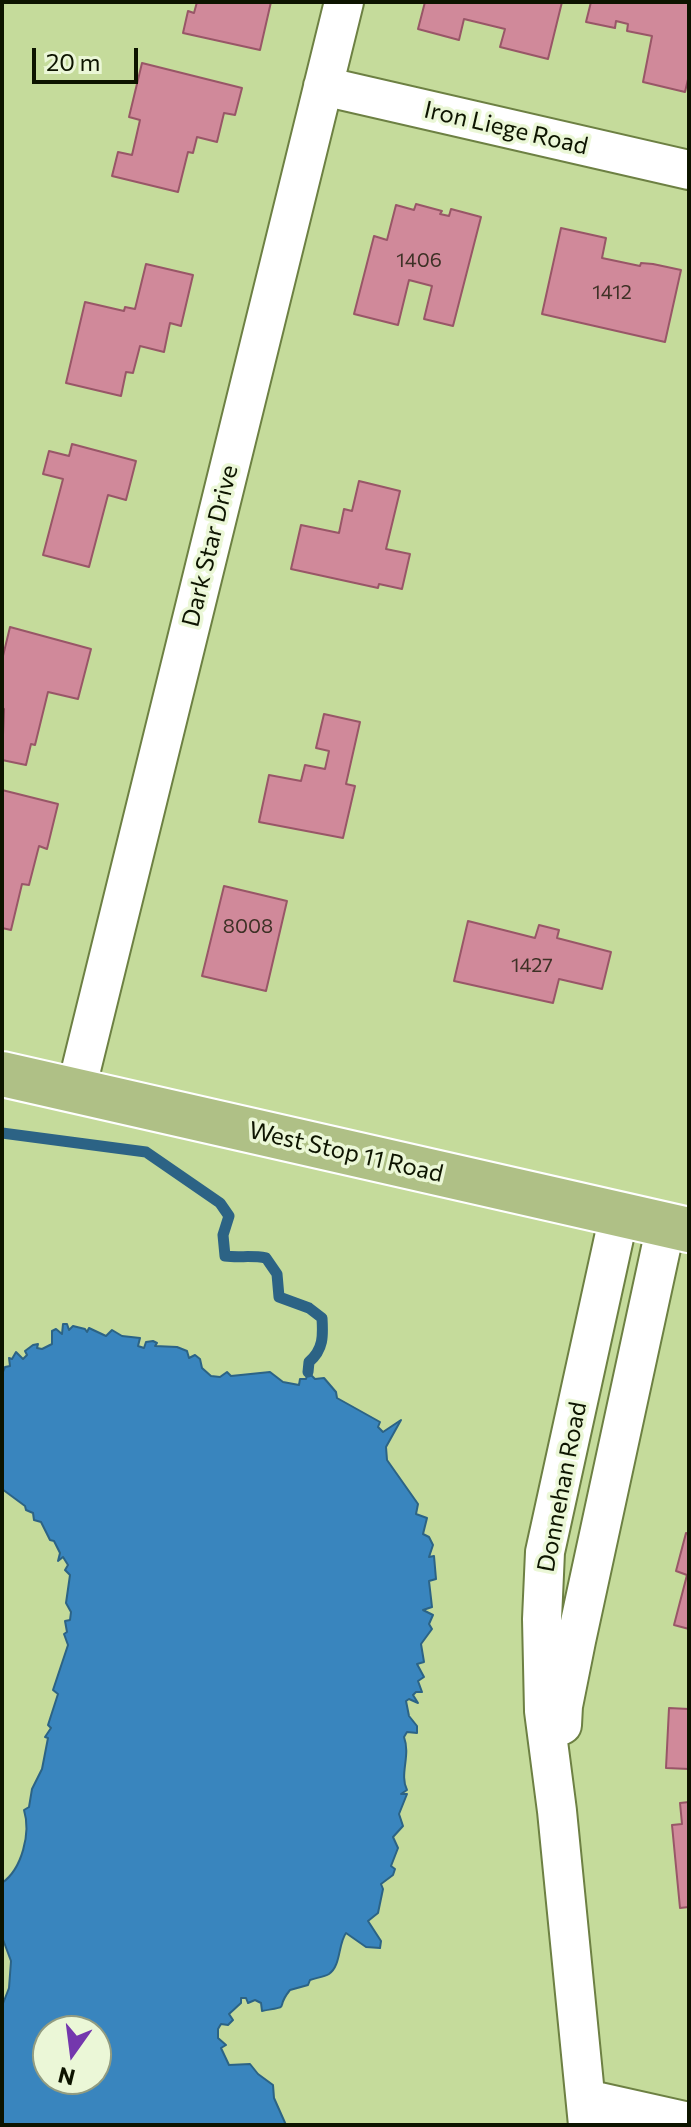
<!DOCTYPE html>
<html>
<head>
<meta charset="utf-8">
<style>
	body { margin:0 }
	#map { position:relative; width:691px; height:2127px; overflow:hidden; background:#c5db9b; font-family:Commissioner,sans-serif }
	canvas { display:block }
	.frame { position:absolute; inset:0; border:4px solid #0d1400; pointer-events:none }
	.north { position:absolute; left:32px; top:2015px; width:80px; height:80px; box-sizing:border-box; background:#ebf7d7; border:2px solid #929c81; border-radius:50%; rotate:194deg; font-size:22px; font-weight:700; line-height:32px; text-align:center; color:#0d1400 }
	.north::after { content:''; display:block; margin:auto; width:28px; height:36px; background:#7437ad; clip-path:polygon(50% 0,100% 100%,50% 72%,0 100%) }
	.scale { position:absolute; left:32px; top:48px; width:106px; height:36px; box-sizing:border-box; border:4px solid #0d1400; border-top:0; padding-left:10px; font-size:24px; line-height:28px; white-space:nowrap; color:#0d1400; -webkit-text-stroke:6px #ebf7d7; paint-order:stroke }
</style>
</head>
<body>
<div id="map">
<canvas width="691" height="2127"></canvas>
<div class="frame"></div>
<div class="north">N</div>
<div class="scale">20 m</div>
</div>
<script>
const c = document.querySelector('canvas').getContext('2d');
c.lineJoin = 'round';
function paint(path, color) { c.fillStyle = color; c.fill(path, 'evenodd'); }
function strokePath(path, color, width, dash) { c.strokeStyle = color; c.lineWidth = width; c.lineCap = dash ? 'butt' : 'round'; c.setLineDash(dash || []); c.stroke(path); }
function drawText(font, color, halo, rows, align = 'center') {
  c.font = font + ' Commissioner,sans-serif'; c.lineWidth = 7; c.setLineDash([]); c.textBaseline = 'middle'; c.strokeStyle = halo; c.fillStyle = color; for (const [text, x, y, turn = 0] of rows) {
    c.save(); c.translate(x, y); c.rotate((+turn || 0) * Math.PI / 180); c.textAlign = isNaN(turn) ? turn : align; if (halo) c.strokeText(text, 0, 0); c.fillText(text, 0, 0); c.restore();
  }
}
const water = new Path2D(`
	M63 1324H67L69 1330 73 1326 85 1329 87 1332 89 1328 106 1336 112 1330 122 1336 140 1338 138 1346 144 1348 146 1342 153 1341 157 1343 155 1346 177 1347 187 1351 189 1358 195 1355 200 1359 202 1368 211 1376 220 1377 227 1372 231 1376 270 1372 283 1382 299 1385 300 1379H306L308 1372 315 1379 324 1378 336 1392 337 1398 380 1422 378 1427 383 1432 401 1420 386 1447 387 1460 418 1504 416 1514 427 1518 423 1534 429 1537 433 1545 429 1557 434 1556 436 1579 429 1581 432 1607 423 1610 433 1615 429 1624 432 1629 421 1644 424 1662 417 1664 424 1677 418 1681 422 1692H416L413 1695 418 1703 409 1699 406 1701 409 1716 417 1726V1733L407 1732 404 1737C411 1756 399 1774 407 1790L401 1794H407L399 1814 403 1826 393 1837 398 1848 391 1866 395 1869 393 1875 381 1884 383 1889 378 1913 368 1921 381 1941 380 1948 366 1947 346 1933C338 1944 341 1966 329 1974 324 1977 315 1978 310 1980L308 1985 290 1990C273 2011 294 2005 262 2011L261 2003 255 2000 248 2003 246 1998H241V2003L229 2014 233 2020 228 2025 221 2024 218 2029V2038L226 2045 221 2048 229 2065 250 2064 258 2074 273 2085 274 2098 286 2125H2V2006L9 1988 11 1961 2 1937V1883C22 1869 31 1833 24 1810L29 1807 32 1789 42 1769 48 1738 45 1737 51 1728 48 1725 58 1694 53 1690 68 1645 64 1634 67 1632 65 1621 70 1620 71 1612 66 1603 70 1575 65 1570 68 1565 63 1557 58 1561 60 1553 54 1541 50 1540 41 1522 34 1520 33 1513 26 1510 25 1506 2 1489V1374L5 1367 10 1366 9 1358 12 1359 16 1352 23 1359 27 1355 25 1351 33 1345 38 1344 37 1348 42 1349 52 1344V1331L56 1329 62 1334ZM48 2031H96V2079H48Z`);
paint(water, '#3985be');
strokePath(water, '#2c6385', 2);
strokePath(new Path2D(`
	M2 1133 146 1152 220 1203 229 1216 223 1235 225 1256C239 1258 251 1255 266 1258L277 1274 279 1297 309 1308 322 1318C323 1335 324 1349 309 1362L308 1372`), '#2c6385', 11);
const building = new Path2D(`
	M197 2H271L260 50 183 33 188 11 194 13Z
	M425 2H562L548 59 500 47 505 29 464 19 459 40 418 29Z
	M591 2H689V75L685 92 643 82 652 36 627 31 628 24 616 21 615 28 586 22Z
	M142 63 242 88 235 115 224 113 217 142 197 137 193 153 188 152 178 192 112 176 118 152 132 155 140 120 129 117Z
	M416 204 442 211 440 214 449 216 451 209 481 217 453 326 424 319 432 286 409 280 398 325 354 314 374 236 387 240 396 205 414 210Z
	M561 228 606 238 602 258 640 266 641 263 653 264 681 270 665 342 542 314Z
	M146 264 193 275 181 326 170 323 164 352 140 346 133 373 126 372 121 396 66 383 85 302 124 311 125 307 135 309Z
	M72 444 136 461 126 500 108 495 89 567 43 555 63 479 43 474 49 451 69 456Z
	M359 481 400 491 386 549 410 554 402 589 379 584 378 588 291 569 301 525 339 533 344 509 352 511Z
	M10 627 91 649 78 699 48 692 35 745 31 744 26 765 2 760 4 709 2 708V660Z
	M324 714 360 722 346 784 355 786 343 838 259 822 269 775 301 781 305 765 325 769 329 751 316 748Z
	M2 790 58 804 47 849 39 846 29 885 22 884 11 930 2 928Z
	M224 886 287 901 266 991 202 976Z
	M468 921 535 938 539 925 559 930 557 938 611 952 602 989 559 979 553 1003 454 981Z
	M686 1533 689 1534V1629L674 1625 687 1575 676 1571Z
	M669 1708 689 1709V1769L666 1768Z
	M689 1802V1907L680 1908 672 1825 682 1824 680 1803Z`);
paint(building, '#d0899a');
strokePath(building, '#985667', 2);
const minor = new Path2D(`
	M323 86 689 170
	M76 1090 344 2
	M562 1725 563 1706 576 1641 666 1225
	M586 2099 689 2122
	M588 2125 557 1811 544 1711 542 1619 545 1552 619 1215`);
const major = new Path2D(`
	M2 1074 689 1230`);
strokePath(minor, '#6d8043', 42);
strokePath(major, '#fff', 48);
strokePath(minor, '#fff', 38);
strokePath(major, '#afc086', 44);
drawText('20px', '#3e3126', null, [
	["1406",419,260],
	["1412",612,292],
	["8008",248,926],
	["1427",532,965]
]);
drawText('24px', '#0d1400', '#ebf7d7', [
	["Iron Liege Road",506,128,13],
	["Dark Star Drive",210,546,-76],
	["West Stop 11 Road",346,1152,13],
	["Donnehan Road",562,1487,-79]
]);
</script>
</body>
</html>
